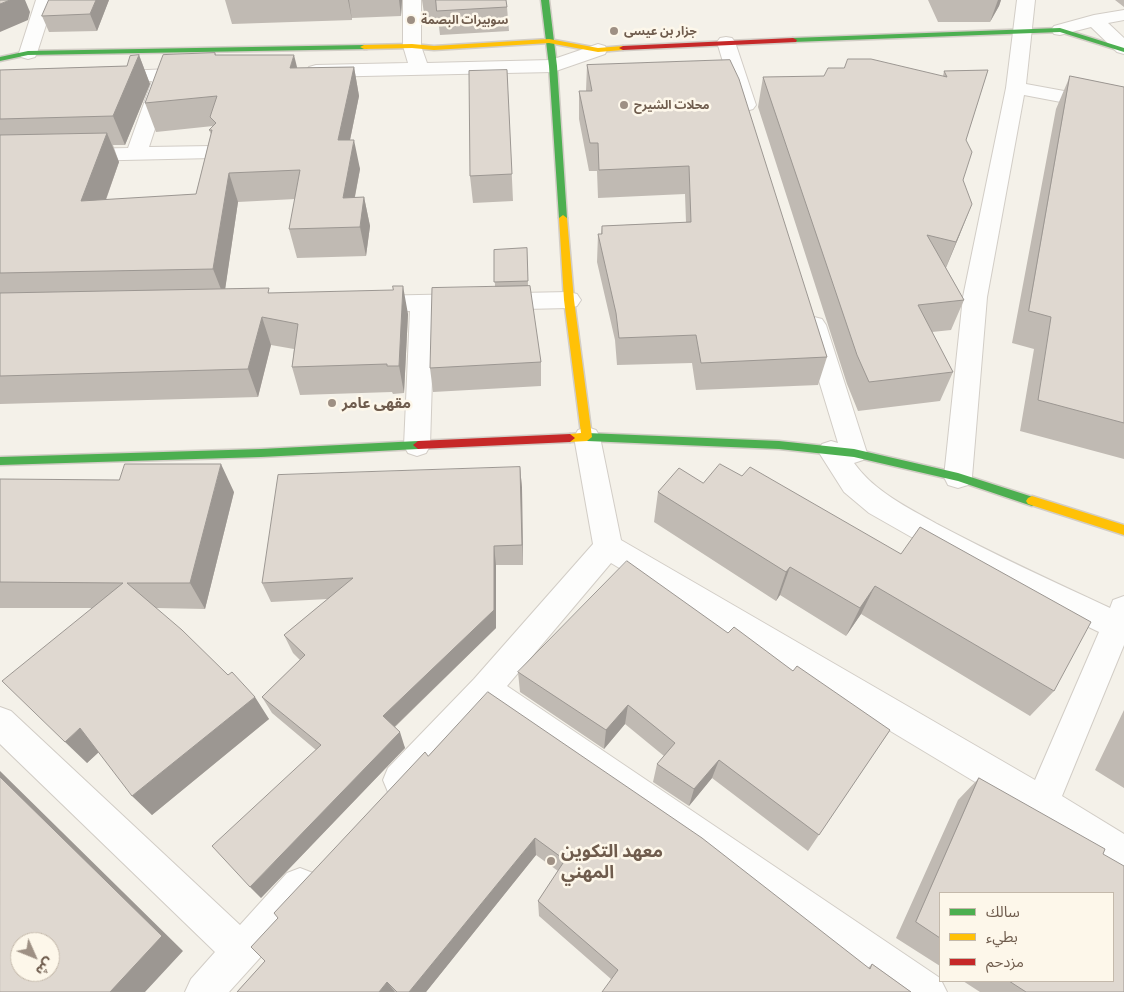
<!DOCTYPE html>
<html>
<head>
<meta charset="utf-8">
<style>
	body { margin:0 }
	#map { position:relative; width:1124px; height:992px; overflow:hidden; background:#f4f1e9; font-family:"Exo 2","Noto Sans Arabic",sans-serif }
	canvas { display:block }
	.legend { position:absolute; left:939px; top:892px; width:175px; height:90px; box-sizing:border-box; background:#fdf7ea; border:1px solid #c4b9ab; margin:0; padding:6px 9px; list-style:none; font-size:15px; color:#6f5c4d }
	.legend li { display:flex; align-items:center; gap:10px; height:25px }
	.legend b { width:25px; border:1px solid #c4b9ab }
	.north { position:absolute; left:10px; top:932px; width:50px; height:50px; box-sizing:border-box; background:#fdf7ea; border:1px solid #c4b9ab; border-radius:50%; rotate:134deg; font-size:14px; font-weight:700; line-height:20px; text-align:center; color:#6f5c4d }
	.north::after { content:''; display:block; margin:auto; width:18px; height:22px; background:#9e9084; clip-path:polygon(50% 0,100% 100%,50% 72%,0 100%) }
</style>
</head>
<body>
<div id="map">
<canvas width="1124" height="992"></canvas>
<ul class="legend">
<li><b style="height:6px;background:#4caf50"></b>سالك</li>
<li><b style="height:6px;background:#ffc107"></b>بطيء</li>
<li><b style="height:6px;background:#c62828"></b>مزدحم</li>
</ul>
<div class="north">ش</div>
</div>
<script>
const c = document.querySelector('canvas').getContext('2d');
c.lineJoin = 'round';
function strokePath(path, color, width, dash) { c.strokeStyle = color; c.lineWidth = width; c.lineCap = dash ? 'butt' : 'round'; c.setLineDash(dash || []); c.stroke(path); }
function paint(path, color) { c.fillStyle = color; c.fill(path, 'evenodd'); }
function drawText(font, color, halo, rows, align = 'center') {
  c.font = font + ' "Exo 2","Noto Sans Arabic",sans-serif'; c.lineWidth = 5; c.setLineDash([]); c.textBaseline = 'middle'; c.strokeStyle = halo; c.fillStyle = color; for (const [text, x, y, turn = 0] of rows) {
    c.save(); c.translate(x, y); c.rotate((+turn || 0) * Math.PI / 180); c.textAlign = isNaN(turn) ? turn : align; if (halo) c.strokeText(text, 0, 0); c.fillText(text, 0, 0); c.restore();
  }
}
const street = new Path2D(`
	M36 0H54L37 53 35 57 28 59 21 57 19 53Z
	M403 0H421V46L427 63 551 60 598 44 605 46 607 50 605 54 553 72 316 77 309 75 307 71 309 67 316 65 408 63 403 46Z
	M1017 0H1035L1026 84 1124 102V114L1024 95 987 297 972 477 968 485 958 488 948 485 944 477 963 297 1006 88Z
	M1124 10V20L1108 23 1124 38V54L1117 52 1091 27 1060 35 1054 34 1051 30 1054 26 1094 15Z
	M726 37 732 38 735 42 756 105 753 109 746 111 739 109 736 105 717 42 720 38Z
	M193 68 200 70 202 74 200 78 171 80 149 147 213 146 220 148 223 152 220 156 213 158 79 161 72 159 69 155 72 151 79 149 128 148 152 81 109 82 102 80 100 76 102 72Z
	M569 292 577 294 581 300 577 306 569 308 434 311 430 446 426 453 417 456 408 453 404 446 410 311 369 312 361 310 357 304 361 298 369 296Z
	M814 317 822 319 826 325 867 453 863 460 854 463C875 492 907 507 937 524 993 554 1052 581 1110 608L1113 600 1124 596V645L1062 796 1124 834V871L1112 866 1030 815 611 563 507 686 940 978 947 992H896L487 709 412 792 400 796 388 792 383 780 388 768 474 679 593 544 574 437 578 430 587 427 596 430 600 437 621 540 1035 780 1099 632 964 567 869 513 844 492 818 451 822 444 831 441 838 443 802 325 806 319Z
	M0 707 11 711 240 925 287 873 300 868 313 873 318 886 313 899 229 992H185L191 979 215 952 0 744Z`);
const fast = new Path2D(`
	M541 0H549L557 66 567 218 563 221 559 218 549 66Z
	M1060 28 1124 48V52L1060 32 793 42 789 40 793 38Z
	M364 45 368 47 367 49 28 55 0 61V57L28 51Z
	M587 433 779 441 854 449 958 473 1036 498 1038 501 1036 504 1032 506 958 481 854 457 779 449 587 441 582 437Z
	M418 441 423 445 418 449 261 457 0 465V457L261 449Z`);
const slow = new Path2D(`
	M549 39 598 48 623 46 627 48 623 50 598 52 549 43 434 50 412 48 364 49 360 47 364 45 412 44 434 46Z
	M563 215 567 218 574 300 592 437 587 441 570 442 565 438 570 434 581 433 564 300 559 218Z
	M1032 496 1124 525V535L1028 504 1026 501 1028 498Z`);
const jam = new Path2D(`
	M793 38 797 40 796 42 623 50 619 48 623 46Z
	M570 434 575 438 570 442 418 449 413 445 418 441Z`);
strokePath(street, '#d2cdc6', 2);
strokePath(fast, '#d2cdc6', 3);
strokePath(slow, '#d2cdc6', 3);
strokePath(jam, '#d2cdc6', 3);
paint(street, '#fdfdfc');
paint(fast, '#4caf50');
paint(slow, '#ffc107');
paint(jam, '#c62828');
paint(new Path2D(`
	M49 0H109L97 31 49 32 42 16Z
	M225 0H402L401 16 352 18V20L232 24Z
	M422 0H506L507 7 509 31 440 35 438 19 425 20Z
	M928 0H1001L999 6 990 22H938Z
	M1115 0H1124V7Z
	M215 53 216 55 297 68 354 67 359 96 350 140 360 169 355 197H364L370 226 366 256 297 258 289 229 295 199 238 202 225 289 271 293 408 314 404 393 393 394 392 392 300 395 292 367 294 349 271 345 258 397 0 404V70L127 66 139 55 150 84 125 145H113L119 162 106 200 196 194 211 134 209 130 213 126 156 132 145 103Z
	M730 60 827 357 818 385 696 390 692 363 617 365 615 340 597 262 598 234H601L602 226 686 222 685 194 598 198 597 171H589L579 119V91H586L587 65Z
	M507 70 513 201 473 203 470 176Z
	M988 70 966 140 963 180 960 234 946 268 964 300 951 330 932 332 953 372 940 401 858 411 847 384 758 107 763 77 943 76 944 71Z
	M1070 76 1124 87V459L1020 431 1034 349 1012 343 1056 109Z
	M527 248 528 286 541 362V386L433 392 430 368 495 286 494 250Z
	M520 467 522 488 523 565H496V628L395 727 405 748 261 898 316 750 272 713 262 697 300 660 293 653 284 635 328 599 271 602 262 583Z
	M0 479 234 492 205 609 156 608 269 719 152 815 99 752 87 763 92 608H0Z
	M703 483 1054 691 1030 716 861 614 846 636 780 595 776 601 654 522 658 492Z
	M728 633 793 671 890 730 808 851 712 778 689 806 653 782 657 764 664 756 625 724 604 749 520 692 518 672Z
	M1124 710V788L1095 770Z
	M428 756 868 968 872 964 911 992 611 979 539 916 538 901 558 871 536 855 426 992H237L265 961Z
	M979 778 1103 854 1124 992H980L963 981H1113L940 893V966L896 938 958 800Z`), '#c0bab3');
paint(new Path2D(`
	M10 0H25L30 12 28 20 0 32V4Z
	M96 0H109L97 31 90 14Z
	M348 0H349L352 20Z
	M399 0H402L401 16Z
	M998 0H1001L999 6 990 22Z
	M139 55 150 84 125 145 113 116Z
	M294 55 301 83 290 68Z
	M354 67 359 96 344 169 338 140Z
	M107 133 119 162 95 230 81 201Z
	M354 140 360 169 349 227 343 198Z
	M229 173 238 202 224 297 213 269Z
	M364 197 370 226 366 256 360 227Z
	M972 204 960 234 944 272 956 242Z
	M403 286 408 314 404 393 399 366Z
	M262 317 271 345 258 397 248 369Z
	M221 464 234 492 205 609 190 583Z
	M520 467 522 488 523 565 522 545Z
	M494 546 496 565V628L389 732 383 716Z
	M790 567 780 595 776 601 786 572Z
	M875 586 861 614 846 636 860 608Z
	M255 697 269 719 152 815 132 796Z
	M628 705 625 724 604 749 606 730Z
	M80 728 101 750 87 763 65 742Z
	M400 732 405 748 261 898 250 887Z
	M719 760 712 778 689 806 694 789Z
	M0 771 183 951 145 992H110L0 777Z
	M535 838 536 855 426 992H409Z
	M387 982 395 992H379Z`), '#9c9792');
const building = new Path2D(`
	M0 0H10L0 4Z
	M49 0H96L90 14 42 16Z
	M436 0H506L507 7 437 11Z
	M215 53V55H294L290 68 354 67 338 140H354L343 198 364 197 360 227 289 229 300 170 229 173 213 269 0 273V135L107 133 81 201 196 194 212 130H209L216 123 210 117 217 96 145 103 163 55Z
	M139 55 113 116 0 119V70L127 66 130 56Z
	M848 59H871L947 77 944 71 988 70 966 140 972 152 963 180 972 204 956 242 927 235 964 300 918 305 953 372 869 382 857 355 763 77 824 76 828 68H844Z
	M730 60 739 79 827 357 701 363 696 335 619 338 616 313 598 234H602V226L691 222 689 166 599 170 598 143H590L579 91H592L587 65Z
	M507 70 512 174 470 176 469 71Z
	M1070 76 1124 87V423L1038 400 1051 317 1029 311Z
	M527 248 528 281 494 282V250Z
	M393 286H403L399 366H387V364L292 367 298 324 262 317 248 369 0 376V293L269 288 268 293 393 290Z
	M530 286 541 362 430 368 432 288Z
	M125 464H221L190 583H127L182 630 228 675 232 672 255 697 132 796 80 728 65 742 2 681 123 583 0 582V479L119 480Z
	M720 464 742 476 750 467 901 554 920 527 1091 622 1054 691 875 586 860 608 790 567 786 572 658 492 679 468 703 483Z
	M520 467 522 545 494 546V610L383 716 400 732 250 887 212 846 321 745 262 697 305 655 284 635 353 578 262 583 278 475Z
	M627 561 728 633 734 627 793 671 797 666 890 730 819 835 719 760 694 789 657 764 675 743 628 705 606 730 518 672Z
	M488 692 702 838 870 969 872 964 911 992H602L618 970 538 901 565 860 535 838 409 992H397L387 982 379 992H237L265 961 251 947 278 918 274 913 425 752 428 756Z
	M0 777 162 936 110 992H0ZM20 942H50V972H20Z
	M979 778 1105 849 1103 854 1124 866V992H1026L1009 981H1113V893H940V938L916 922Z`);
paint(building, '#dfd8d0');
strokePath(building, '#9c9792', 1);
for (const [x, y, r, color] of [
	[411,20,5,"#9e9084"],
	[614,31,5,"#9e9084"],
	[624,105,5,"#9e9084"],
	[332,403,5,"#9e9084"],
	[551,861,5,"#9e9084"]
]) { const dot = new Path2D(); dot.arc(x, y, r, 0, 2 * Math.PI); c.fillStyle = color; c.fill(dot); strokePath(dot, '#fdf7ea', 2); }
drawText('bold 12px', '#6f5c4d', '#fdf7ea', [
	["سوبيرات البصمة",421,20],
	["جزار بن عيسى",624,31],
	["محلات الشيرح",634,105]
], 'left');
drawText('bold 15px', '#6f5c4d', '#fdf7ea', [
	["مقهى عامر",342,403]
], 'left');
drawText('bold 18px', '#6f5c4d', '#fdf7ea', [
	["معهد التكوين",561,851],
	["المهني",561,872]
], 'left');
</script>
</body>
</html>
